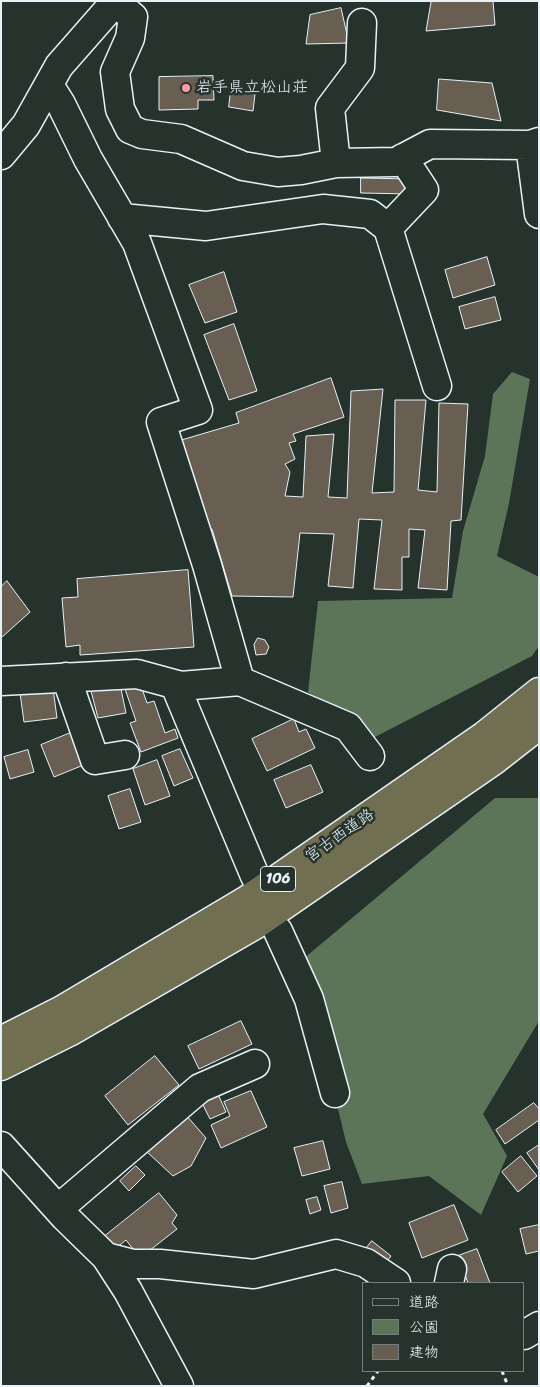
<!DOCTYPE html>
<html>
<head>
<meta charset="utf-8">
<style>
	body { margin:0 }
	#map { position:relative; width:540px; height:1387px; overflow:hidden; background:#26332d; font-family:Sriracha,"Klee One",sans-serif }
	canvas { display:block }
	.frame { position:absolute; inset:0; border:2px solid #e8f1f8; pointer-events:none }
	.legend { position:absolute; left:362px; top:1282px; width:162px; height:90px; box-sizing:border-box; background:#26332d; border:1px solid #747f7e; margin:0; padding:6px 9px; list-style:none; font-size:15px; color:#e8f1f8 }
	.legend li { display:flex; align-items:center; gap:10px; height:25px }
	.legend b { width:25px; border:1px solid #747f7e }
</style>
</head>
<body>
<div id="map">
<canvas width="540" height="1387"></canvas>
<div class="frame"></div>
<ul class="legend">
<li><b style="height:6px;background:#26332d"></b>道路</li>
<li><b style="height:14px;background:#5c7458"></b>公園</li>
<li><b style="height:14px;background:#685f52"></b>建物</li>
</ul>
</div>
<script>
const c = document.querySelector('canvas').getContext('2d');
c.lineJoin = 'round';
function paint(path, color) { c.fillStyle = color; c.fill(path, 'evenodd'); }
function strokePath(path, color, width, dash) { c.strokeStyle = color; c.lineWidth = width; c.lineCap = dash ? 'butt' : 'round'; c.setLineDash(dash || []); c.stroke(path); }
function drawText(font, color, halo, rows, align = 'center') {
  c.font = font + ' Sriracha,"Klee One",sans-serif'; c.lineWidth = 5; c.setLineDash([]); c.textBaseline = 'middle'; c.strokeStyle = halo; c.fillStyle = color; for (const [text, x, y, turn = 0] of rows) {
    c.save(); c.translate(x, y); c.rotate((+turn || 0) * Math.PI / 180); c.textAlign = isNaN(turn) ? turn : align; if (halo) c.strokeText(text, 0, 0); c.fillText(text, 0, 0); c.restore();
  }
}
paint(new Path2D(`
	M512 372 530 379 509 503 497 556 539 577V646L532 656 371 739 308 692 318 601 452 598 463 531 485 456 493 394Z
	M495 798H539V1021L483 1114 507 1156 481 1215 429 1176 362 1184 346 1142 302 960Z`), '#5c7458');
const building = new Path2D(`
	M493 1 495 25 426 31 431 2Z
	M341 8 349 43 306 44 310 15Z
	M213 76 214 100H198V109L159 110V77Z
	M439 79 492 83 501 121 437 110Z
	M231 91 255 94 253 111 229 107Z
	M361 178 413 179 412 194 361 193Z
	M487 257 495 285 453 298 445 270Z
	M224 272 237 312 205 323 189 285Z
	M495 297 501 320 465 329 459 307Z
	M234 324 257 391 229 400 204 335Z
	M331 378 344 417 293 434 296 441 289 443 295 459 285 464 290 472 285 496 303 497 306 436 334 434 328 497 347 498 351 391 383 389 372 493 394 492 395 400H426L418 490 437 492 439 403 468 404 461 520 451 521 447 590 418 588 425 530 409 529V557H402V590L374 589 382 520 359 519 353 588 328 586 334 534 300 533 293 597 232 596 212 529 204 533 178 441 239 423 236 413Z
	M188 570 194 647 80 655V645L66 647 62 598 78 597 77 579Z
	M7 581 30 612 1 638V587Z
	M258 638 265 640 269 647 266 654 256 655 254 645Z
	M140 683 147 703 154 701 165 733 175 729 178 738 141 752 130 723 136 721 125 689Z
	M120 684 126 713 98 718 91 691Z
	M53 688 57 718 24 722 20 693Z
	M294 719 299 732 306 729 315 748 267 771 252 739Z
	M73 732 86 764 54 777 41 745Z
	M180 749 193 778 174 786 162 756Z
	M28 750 34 772 10 779 4 757Z
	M157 760 170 796 145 805 133 769Z
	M311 765 323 792 286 808 274 780Z
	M130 789 141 822 119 829 108 796Z
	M241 1021 252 1044 199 1069 188 1046Z
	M155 1056 179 1085 128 1125 105 1096Z
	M251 1091 267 1127 221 1148 211 1125 230 1116 224 1102Z
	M218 1094 226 1112 210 1119 201 1101Z
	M534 1103 539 1109V1120L505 1144 496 1130Z
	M185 1114 206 1138 191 1166 173 1176 146 1151Z
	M323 1141 330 1169 302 1176 294 1148Z
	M539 1145V1170L527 1153Z
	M521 1156 537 1176 518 1192 502 1172Z
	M136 1166 145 1175 129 1191 120 1181Z
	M342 1182 348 1208 331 1213 324 1186Z
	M159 1193 177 1215 172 1223 177 1229 140 1258 126 1240 115 1249 105 1236Z
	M317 1197 321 1210 310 1214 306 1200Z
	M454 1205 468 1240 422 1258 409 1223Z
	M539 1225V1251L526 1254 520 1229Z
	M372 1241 391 1256 381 1269 362 1254Z
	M477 1249 490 1283H468L458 1256Z`);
paint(building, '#685f52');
strokePath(building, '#e8f1f8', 1);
const minor = new Path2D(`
	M116 3 133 17 130 38 115 72 120 109 130 129 142 134 181 139 243 166 278 172 301 170 336 163 396 162 430 144 530 145 539 142
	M49 85 61 104 88 159 137 243 198 410 161 422 207 565 240 681
	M530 145 539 214
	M1 155 26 125 59 66 116 1
	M336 163 330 108 360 68 362 23
	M122 218 206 226 323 209 370 214 388 228 437 386
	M388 228 424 190 403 158
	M66 677 95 760 125 755
	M1 681 137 674 181 686 240 681 348 727 370 756
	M175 685 255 876
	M278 931 309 999 335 1093
	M1 1146 65 1217 106 1257 128 1291 179 1386
	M58 1209 200 1088 255 1064
	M106 1257 133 1264H160L254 1274 336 1254 366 1263 396 1283
	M449 1283 452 1269
	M524 1335 539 1326`);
const highway = new Path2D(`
	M1 1041 62 1010 247 900 484 736 539 692
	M1 1066 69 1032 258 923 493 761 539 725`);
strokePath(minor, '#e8f1f8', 31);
strokePath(highway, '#e8f1f8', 31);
strokePath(new Path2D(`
	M502 1371 508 1386
	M367 1386 378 1371`), '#e8f1f8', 3, [4, 4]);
strokePath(minor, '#26332d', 28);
strokePath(highway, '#716f52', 28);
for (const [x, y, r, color] of [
	[186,88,5,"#ff9aa2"]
]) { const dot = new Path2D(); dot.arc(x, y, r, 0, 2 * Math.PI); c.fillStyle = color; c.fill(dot); strokePath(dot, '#26332d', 2); }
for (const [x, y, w] of [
	[278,879,35]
]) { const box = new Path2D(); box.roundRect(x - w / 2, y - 12.5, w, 25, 4); c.fillStyle = '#26332d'; c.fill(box); strokePath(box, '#e8f1f8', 1); }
drawText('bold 15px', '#e8f1f8', null, [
	["106",278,879]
]);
drawText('16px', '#e8f1f8', '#26332d', [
	["岩手県立松山荘",196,88]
], 'left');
drawText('16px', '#e8f1f8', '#26332d', [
	["宮古西道路",340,836,-35]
]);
</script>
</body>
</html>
